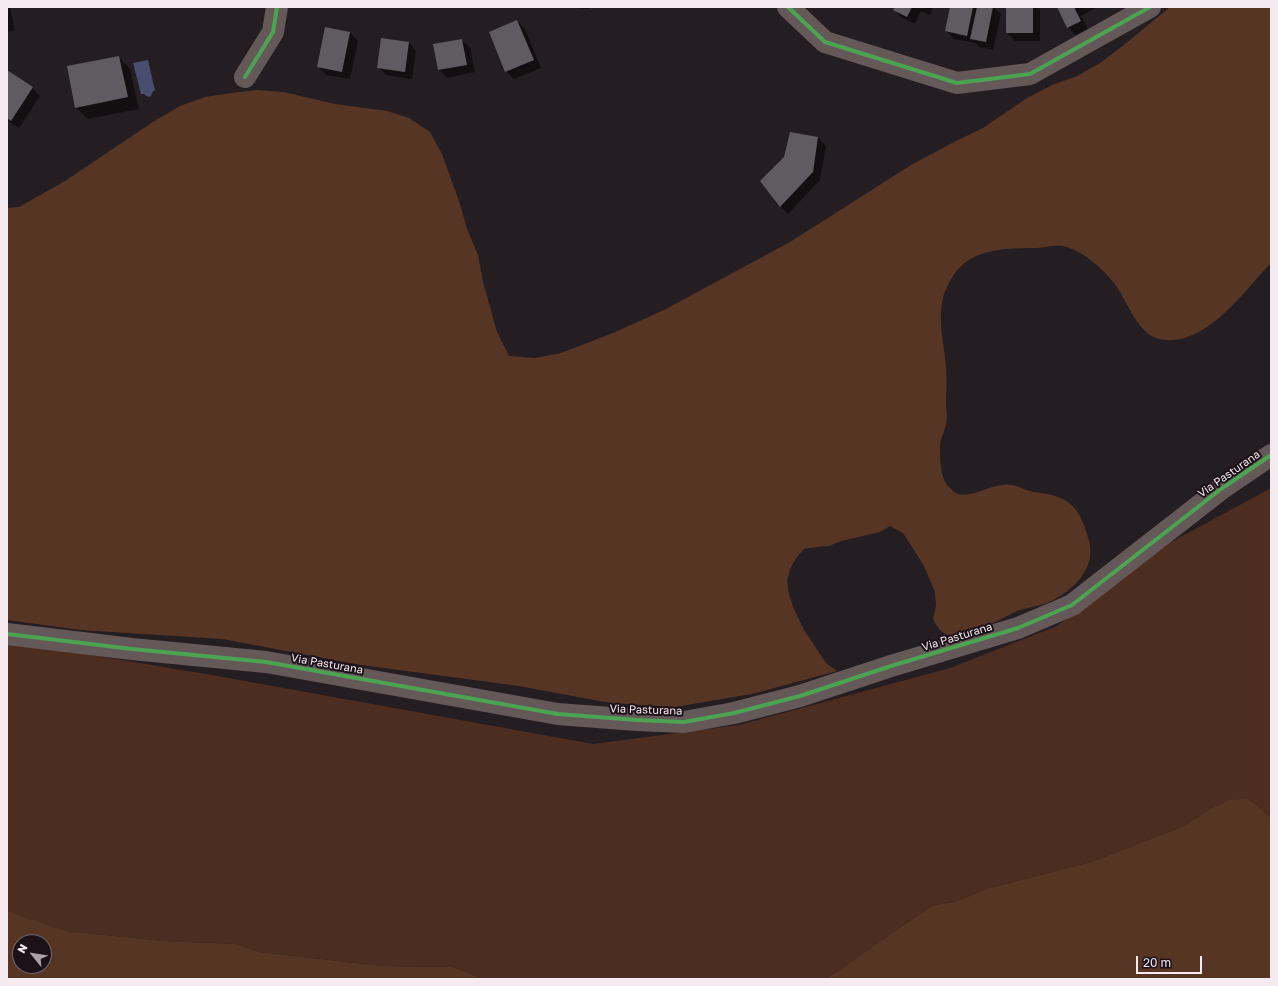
<!DOCTYPE html>
<html>
<head>
<meta charset="utf-8">
<style>
	body { margin:0 }
	#map { position:relative; width:1278px; height:986px; overflow:hidden; background:#241d21; font-family:"Golos Text",sans-serif }
	canvas { display:block }
	.frame { position:absolute; inset:0; border:8px solid #f4eaf0; pointer-events:none }
	.north { position:absolute; left:12px; top:934px; width:40px; height:40px; box-sizing:border-box; background:#1d1118; border:1px solid #73686e; border-radius:50%; rotate:300deg; font-size:11px; font-weight:700; line-height:16px; text-align:center; color:#f4eaf0 }
	.north::after { content:''; display:block; margin:auto; width:14px; height:18px; background:#aba2a8; clip-path:polygon(50% 0,100% 100%,50% 72%,0 100%) }
	.scale { position:absolute; left:1136px; top:956px; width:66px; height:18px; box-sizing:border-box; border:2px solid #f4eaf0; border-top:0; padding-left:5px; font-size:12px; line-height:14px; white-space:nowrap; color:#f4eaf0; -webkit-text-stroke:3px #1d1118; paint-order:stroke }
</style>
</head>
<body>
<div id="map">
<canvas width="1278" height="986"></canvas>
<div class="frame"></div>
<div class="north">N</div>
<div class="scale">20 m</div>
</div>
<script>
const c = document.querySelector('canvas').getContext('2d');
c.lineJoin = 'round';
function paint(path, color) { c.fillStyle = color; c.fill(path, 'evenodd'); }
function strokePath(path, color, width, dash) { c.strokeStyle = color; c.lineWidth = width; c.lineCap = dash ? 'butt' : 'round'; c.setLineDash(dash || []); c.stroke(path); }
function drawText(font, color, halo, rows, align = 'center') {
  c.font = font + ' "Golos Text",sans-serif'; c.lineWidth = 4; c.setLineDash([]); c.textBaseline = 'middle'; c.strokeStyle = halo; c.fillStyle = color; for (const [text, x, y, turn = 0] of rows) {
    c.save(); c.translate(x, y); c.rotate((+turn || 0) * Math.PI / 180); c.textAlign = isNaN(turn) ? turn : align; if (halo) c.strokeText(text, 0, 0); c.fillText(text, 0, 0); c.restore();
  }
}
paint(new Path2D(`
	M1271 488V818L1249 799 1212 808 1184 826 1091 862 989 888 955 902 933 905 826 979H484L453 967 382 966 259 952 236 944 163 941 66 931 7 911V645L73 652 212 675 593 744 739 725 950 668 1057 626 1151 553Z`), '#4d2d1f');
paint(new Path2D(`
	M1170 7H1271V263C1245 290 1208 344 1165 340 1137 338 1129 302 1114 283 1102 268 1085 253 1067 247 1058 244 1046 247 1037 248 1027 248 1017 248 1007 249 978 252 960 259 947 287 935 310 944 342 946 366 947 380 946 393 946 406 946 409 947 413 947 416 947 428 939 439 940 450 940 461 941 481 950 488 952 490 955 493 958 494 970 498 989 486 1002 485 1016 483 1018 488 1030 491 1038 493 1047 493 1055 496 1078 503 1083 520 1089 541 1097 568 1072 592 1049 602 1038 607 1026 607 1015 612 1000 619 966 640 950 636 941 633 937 627 933 619L936 606 935 592 924 566 903 533 890 526 880 532 841 541 829 546 816 547 804 549 796 558 790 569 787 581 789 594 793 607 804 630 826 663 837 671 752 694 675 707 610 703 519 686 361 665 222 639 80 630 7 620V208L19 207 65 181 156 120 180 106 205 97 231 93 257 90 284 92 335 104 387 111 409 118 430 132 442 154 460 204 467 229 478 255 483 282 497 332 509 356 535 358 561 353 613 333 664 310 790 242 911 165 956 141 983 128 1027 98 1052 85 1077 76 1100 63 1120 48Z
	M1249 799 1271 818V979H826L933 905 955 902 989 888 1091 862 1184 826 1212 808 1231 800Z
	M7 911 66 931 163 941 236 944 259 952 382 966 453 967 484 979H7ZM20 942H44V966H20Z`), '#573525');
paint(new Path2D(`
	M148 60 155 91H153L151 96 148 97 144 94H141L133 63Z`), '#494d70');
paint(new Path2D(`
	M7 7 10 8 15 30 7 32Z
	M561 7H589V9Z
	M896 7H933L930 15 921 11 915 24 902 18 894 10Z
	M951 7H994L1001 14 993 50 979 47 975 42V43L954 39 946 31Z
	M1007 7H1038L1040 10V41H1015L1007 33Z
	M1058 7H1097L1081 16 1088 29 1075 35 1068 27Z
	M517 21 525 29 541 68 514 79 506 71Z
	M326 28 350 33 358 41 350 79 326 75 319 67Z
	M462 40 470 48 475 72 447 78 439 70 435 45Z
	M409 43 416 51 412 79 386 75 378 67Z
	M119 57 130 69 139 109 88 119 76 108Z
	M7 71 32 88 40 96 19 128 7 120Z
	M818 138 826 146 820 180 788 214 780 206 785 158Z`), '#0007');
paint(new Path2D(`
	M895 7H912L907 17 893 10Z
	M950 7H973L967 36 945 31Z
	M977 7H993L986 42 970 39Z
	M1006 7H1033V33H1006Z
	M1057 7H1074L1081 21 1067 28Z
	M517 20 534 60 505 72 489 32Z
	M325 27 350 32 342 72 317 67Z
	M381 38 409 42 405 72 377 68Z
	M462 39 467 65 438 70 433 44Z
	M119 56 128 97 75 108 67 66Z
	M7 70 33 87 11 121 7 118Z
	M790 132 818 137 813 172 780 207 760 181 784 157Z`), '#605b60');
strokePath(new Path2D(`
	M788 7 825 42 957 83 1030 74 1150 7
	M245 77 273 32 277 7
	M7 634 132 649 266 662 558 714 636 720 684 722 734 713 800 696 891 666 1018 628 1072 605 1221 489 1271 455`), '#655859', 22);
strokePath(new Path2D(`
	M788 7 825 42 957 83 1030 74 1150 7
	M245 77 273 32 277 7
	M7 634 132 649 266 662 558 714 636 720 684 722 734 713 800 696 891 666 1018 628 1072 605 1221 489 1271 455`), '#4ca352', 4);
drawText('11px', '#f4eaf0', '#1d1118', [
	["Via Pasturana",1229,474,-35],
	["Via Pasturana",957,637,-17],
	["Via Pasturana",327,664,10],
	["Via Pasturana",646,710,2]
]);
</script>
</body>
</html>
